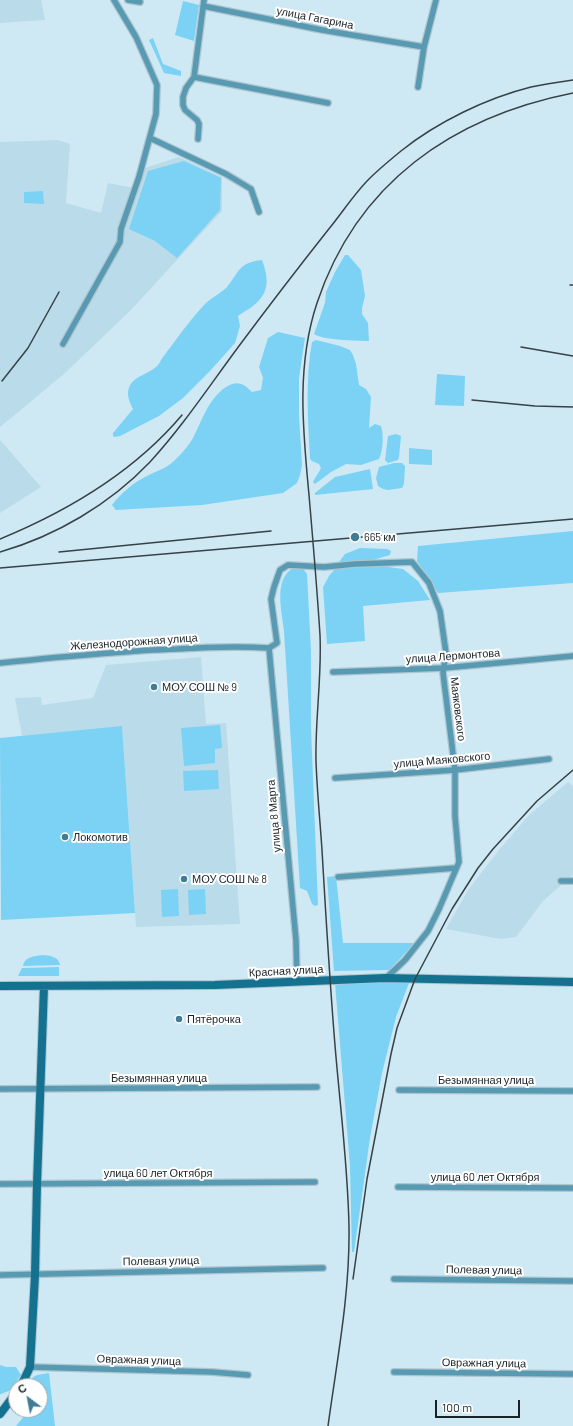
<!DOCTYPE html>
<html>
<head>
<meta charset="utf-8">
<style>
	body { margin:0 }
	#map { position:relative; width:573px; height:1426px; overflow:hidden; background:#cee9f4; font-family:Barlow,sans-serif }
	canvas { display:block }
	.north { position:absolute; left:8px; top:1378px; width:40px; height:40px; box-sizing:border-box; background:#fff; border:1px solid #a3a7a9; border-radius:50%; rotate:328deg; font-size:11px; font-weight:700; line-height:16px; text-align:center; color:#192327 }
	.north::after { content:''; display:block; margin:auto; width:14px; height:18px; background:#407c93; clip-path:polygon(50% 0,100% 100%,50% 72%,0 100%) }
	.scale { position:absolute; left:435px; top:1400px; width:85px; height:18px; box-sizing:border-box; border:2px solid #192327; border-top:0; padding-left:5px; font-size:12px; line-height:14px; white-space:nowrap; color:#192327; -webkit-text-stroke:3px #fff; paint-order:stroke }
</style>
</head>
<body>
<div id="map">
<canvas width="573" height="1426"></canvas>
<div class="north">С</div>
<div class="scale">100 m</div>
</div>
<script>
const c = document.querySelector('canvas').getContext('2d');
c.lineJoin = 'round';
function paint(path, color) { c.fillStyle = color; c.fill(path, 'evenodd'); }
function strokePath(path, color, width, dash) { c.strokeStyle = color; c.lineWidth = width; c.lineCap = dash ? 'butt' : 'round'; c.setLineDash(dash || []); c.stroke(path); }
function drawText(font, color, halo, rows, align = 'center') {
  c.font = font + ' Barlow,sans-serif'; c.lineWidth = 4; c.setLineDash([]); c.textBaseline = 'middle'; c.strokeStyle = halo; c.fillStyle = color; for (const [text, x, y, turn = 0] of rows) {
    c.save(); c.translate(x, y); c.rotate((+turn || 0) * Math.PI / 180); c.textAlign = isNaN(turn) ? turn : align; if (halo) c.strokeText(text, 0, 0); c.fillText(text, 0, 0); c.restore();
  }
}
paint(new Path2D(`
	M0 0H41L45 20 0 23Z
	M58 140 70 144 66 203 101 213 108 183 139 189 145 168 179 157 222 177V211L131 310 64 374 0 427V142Z
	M0 440 41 487 0 513Z
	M201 657 206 724 226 723 240 924 136 927 122 727 22 736 15 698 41 697 42 705 93 698 106 665Z
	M568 782 573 786V875L543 901 516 937 501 939 446 929 468 890 499 850 529 815Z`), '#badbea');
paint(new Path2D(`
	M183 1 199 5 194 41 175 35Z
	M153 38 163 64 181 71V76L164 73 149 40Z
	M184 161 221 178 220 210 177 258 155 241 129 229 148 171Z
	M43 191 44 204 24 203V192Z
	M345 255H348L361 270 365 296 362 308V314L368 323 369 341C357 341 322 340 314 334L325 303 326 292 335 272Z
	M262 260C270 282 269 295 249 309 245 311 242 313 238 316L240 326 235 343 210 371 183 398 159 416 120 436 115 437 113 436V433L133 409C131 405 128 399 128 394 128 373 155 376 161 360 175 341 189 321 205 304 212 297 221 293 227 287 240 271 238 263 262 260Z
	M278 332 305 338 299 378V415L302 465 300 475 297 483 283 493 202 505 116 510 112 505C121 493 133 483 147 476 160 469 167 469 178 457 183 452 189 445 193 438 202 421 208 399 226 387 236 380 244 383 252 392L261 390 263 378 259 367 268 338Z
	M316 340 340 346 350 350 353 355 356 364 359 385 366 389 371 397 369 428 375 424 381 426C384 435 383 451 379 459L361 465 346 464 331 472 315 484 313 482C315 477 319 473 321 468L319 464 312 461 310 459C308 420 305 380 312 342Z
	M437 374 465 376 464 406 435 405Z
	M396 434 401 436 399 457 398 460 388 463 385 460 388 436Z
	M409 448 432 450V465L409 464Z
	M394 463H402L405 466 404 484 402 488 388 490 383 489 378 486 376 478 379 467Z
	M370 469 373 489 315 495V493L335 477Z
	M573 531V583L438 593 417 561 418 546Z
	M360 548 387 549 391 551 390 555 370 561 339 562 345 554Z
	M381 566 403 569 418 581 430 600 363 606 365 641 327 644 323 587 329 576 335 569Z
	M293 568 303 569 307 574 311 651V728L318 905 315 906 312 904 307 891 300 888 284 631C282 611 273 580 293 568Z
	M220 725 222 748 215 749V763L184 766 181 728Z
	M122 726 135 913 1 920 0 738Z
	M218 770 219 789 184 791 183 771Z
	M336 876 343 943H415L389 970 334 971 327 877Z
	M178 889 179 916 162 917 161 890Z
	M205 889 206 914 189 915 188 890Z
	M44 955C51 956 59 957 60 965L23 966C25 956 35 956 44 955Z
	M59 967V976H18L22 968Z
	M335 983H409L396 1017 382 1073 370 1138 354 1252H352L350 1166Z
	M0 1365 6 1367H16L21 1375 11 1390 1 1394H0Z
	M49 1373 55 1426H16L25 1415V1410H40V1386H29C31 1374 38 1375 49 1373Z`), '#7bd2f4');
const street = new Path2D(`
	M128 0 140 2
	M203 6 322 30 424 47
	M194 77 328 103
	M418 87 424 47 436 0
	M150 138 226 174 251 189 259 212
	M198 139 199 124 197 120 185 110 183 105V97L186 88 194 77 204 0
	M63 344 120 242 121 229 139 177 156 114 157 85 136 37 114 0
	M269 648 277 643 271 599 274 587 280 570 288 565 324 567 355 564 412 562 429 583 440 611 446 653 443 673 455 770V816L459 862 439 909 428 931 405 960 386 978
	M269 648 296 940 297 982
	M0 663C59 657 118 651 177 649 208 647 238 646 269 648
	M333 672 444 668 573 656
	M335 778 455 770 549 759
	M338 877 456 868
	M561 881H573
	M0 1089 317 1087
	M399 1090 573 1091
	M0 1184 315 1182
	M398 1187 573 1188
	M0 1275 323 1268
	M394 1279 573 1281
	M30 1367 212 1372 248 1375
	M394 1372 573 1374`);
const secondary = new Path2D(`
	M0 986 215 985 385 978 573 982
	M21 1386 30 1367 35 1275 37 1184 44 986
	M0 1414 16 1393`);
strokePath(street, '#adc5cf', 8);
strokePath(secondary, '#adc5cf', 10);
strokePath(street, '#599ab3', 5.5);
strokePath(secondary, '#147290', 8);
strokePath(new Path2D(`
	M570 285H573
	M521 347 573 356
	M2 381 28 348 59 292
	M472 400 535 406 573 407
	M0 539C68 511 134 472 182 415
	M0 552C56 536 110 504 150 462 183 426 210 385 239 346 268 307 298 268 328 230 342 213 354 194 369 179 379 169 390 160 401 151 437 122 487 98 531 87 545 84 559 82 573 80
	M59 552 271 531
	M0 568 573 519
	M353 1279 367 1179 391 1054 397 1028 415 979 452 909 478 868 493 849 537 801 573 770
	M328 1426C337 1360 350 1294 349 1227 348 1170 341 1114 336 1057 330 988 326 919 322 850 320 820 317 791 316 761 315 719 322 677 320 635 317 588 313 541 309 495 303 431 296 366 317 303 357 183 452 117 573 93`), '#364247', 1.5);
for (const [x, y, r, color] of [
	[355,537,5,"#407c93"],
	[154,687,4,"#407c93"],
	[65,837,4,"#407c93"],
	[184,879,4,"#407c93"],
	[179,1019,4,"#407c93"]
]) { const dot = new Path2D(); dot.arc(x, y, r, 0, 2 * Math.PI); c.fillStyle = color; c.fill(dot); strokePath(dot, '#fff', 1.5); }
drawText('11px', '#192327', '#fff', [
	["улица Гагарина",315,18,11],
	["Железнодорожная улица",134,642,-4],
	["улица Лермонтова",453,656,-4],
	["Маяковского",458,709,83],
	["улица Маяковского",442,760,-5],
	["улица 8 Марта",274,816,-95],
	["Красная улица",286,971,-3],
	["Безымянная улица",159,1078],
	["Безымянная улица",486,1080],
	["улица 60 лет Октября",158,1173],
	["улица 60 лет Октября",485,1177],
	["Полевая улица",161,1261,-1],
	["Полевая улица",484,1270,1],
	["Овражная улица",139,1360,2],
	["Овражная улица",484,1363,1]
]);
drawText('11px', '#192327', '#fff', [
	["665 км",364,537],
	["МОУ СОШ № 9",162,687],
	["Локомотив",73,837],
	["МОУ СОШ № 8",192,879],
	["Пятёрочка",187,1019]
], 'left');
</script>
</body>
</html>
